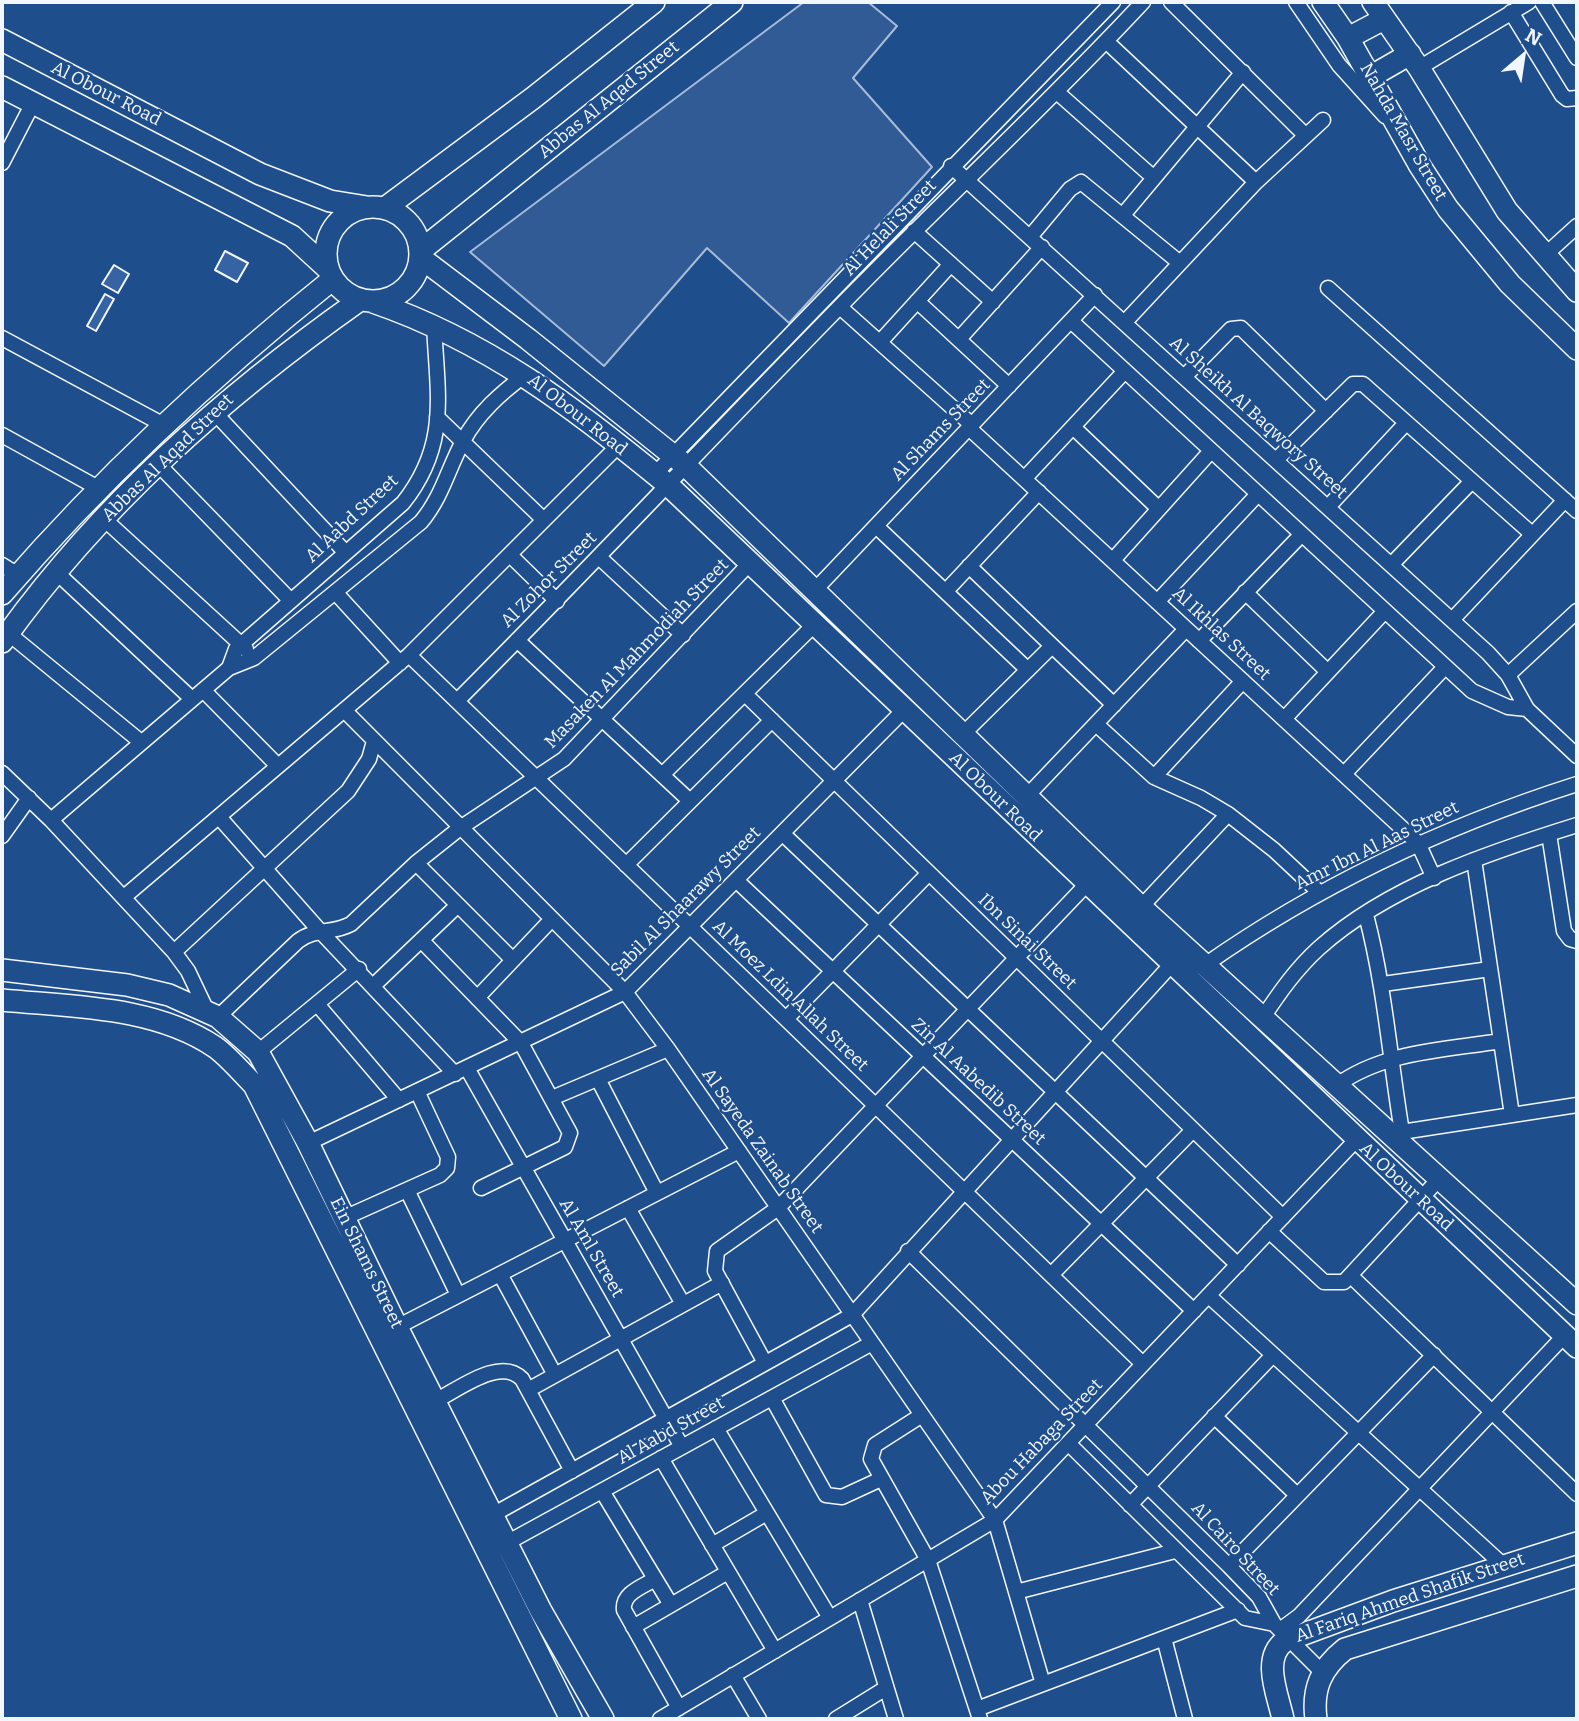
<!DOCTYPE html>
<html>
<head>
<meta charset="utf-8">
<style>
	body { margin:0 }
	#map { position:relative; width:1579px; height:1721px; overflow:hidden; background:#1f4e8c; font-family:Bitter,serif }
	canvas { display:block }
	.frame { position:absolute; inset:0; border:4px solid #f2f6ff; pointer-events:none }
	.north { position:absolute; left:1488px; top:21px; width:70px; height:70px; -webkit-text-stroke:5px #1f4e8c; paint-order:stroke; rotate:29deg; font-size:19px; font-weight:700; line-height:28px; text-align:center; color:#f2f6ff }
	.north::after { content:''; display:block; margin:auto; width:24px; height:32px; background:#f2f6ff; clip-path:polygon(50% 0,100% 100%,50% 72%,0 100%) }
</style>
</head>
<body>
<div id="map">
<canvas width="1579" height="1721"></canvas>
<div class="frame"></div>
<div class="north">N</div>
</div>
<script>
const c = document.querySelector('canvas').getContext('2d');
c.lineJoin = 'round';
function paint(path, color) { c.fillStyle = color; c.fill(path, 'evenodd'); }
function strokePath(path, color, width, dash) { c.strokeStyle = color; c.lineWidth = width; c.lineCap = dash ? 'butt' : 'round'; c.setLineDash(dash || []); c.stroke(path); }
function drawText(font, color, halo, rows, align = 'center') {
  c.font = font + ' Bitter,serif'; c.lineWidth = 5; c.setLineDash([]); c.textBaseline = 'middle'; c.strokeStyle = halo; c.fillStyle = color; for (const [text, x, y, turn = 0] of rows) {
    c.save(); c.translate(x, y); c.rotate((+turn || 0) * Math.PI / 180); c.textAlign = isNaN(turn) ? turn : align; if (halo) c.strokeText(text, 0, 0); c.fillText(text, 0, 0); c.restore();
  }
}
const built = new Path2D(`
	M804 2H868L897 26 853 78 932 167 789 323 707 248 604 366 470 252Z`);
paint(built, '#305b95');
strokePath(built, '#a8bbd7', 2);
const building = new Path2D(`
	M225 251 248 263 237 282 215 270Z
	M114 265 129 274 118 293 102 284Z
	M105 294 114 299 96 331 87 326Z`);
paint(building, '#3563a3');
strokePath(building, '#f2f6ff', 2);
const street = new Path2D(`
	M1171 2 1305 135
	M1296 2 1339 65 1385 116
	M1542 2 1577 58
	M1511 12 1562 95 1567 99 1577 98
	M1106 41 1256 182
	M1419 68 1529 2
	M1058 93 1154 178
	M2 163 33 103
	M951 166 1488 653 1508 675 1527 709 1577 756
	M1123 215 1243 72
	M914 231 993 302
	M1030 237 1070 189 1081 182 1180 263
	M1544 256 1577 226
	M1328 288 1577 511
	M917 301 1009 386
	M840 307 972 425
	M1071 321 1472 691 1508 707 1527 709
	M1125 322 1256 182 1323 120
	M2 338 162 424
	M959 339 1042 247
	M880 342 951 264
	M1185 376 1231 329 1241 328 1326 411
	M214 412 346 553
	M437 417 544 520
	M1073 427 1159 509
	M969 428 1418 843 1434 878
	M2 435 98 488
	M1276 460 1353 384H1363L1532 534
	M157 463 291 601
	M655 474 1113 2
	M1024 479 1125 371
	M1328 507 1406 423
	M103 518 246 649
	M876 526 1028 670
	M510 555 557 601
	M600 558 683 635
	M1113 560 1211 451
	M2 565 18 575
	M1391 565 1472 481
	M969 566 1114 705
	M56 572 192 699
	M814 591 1095 295
	M946 591 1039 492
	M335 592 400 663
	M1245 592 1328 672
	M1157 602 1258 494
	M1452 620 1565 500
	M8 633 141 742
	M517 640 690 801
	M1199 641 1302 534
	M409 655 1143 1364
	M229 668 236 649 403 503C450 444 437 394 434 324
	M1508 675 1577 611
	M203 690 278 766
	M745 694 1283 1217
	M457 701C593 565 724 424 859 287 953 191 1052 100 1143 2
	M344 710 625 992 668 1049 995 1520 1043 1684
	M1284 719 1385 611
	M1096 724 1154 777 1201 798 1228 814 1274 850 1320 893
	M963 734 1052 646
	M2 773 51 820 174 952 188 971 207 1011
	M1344 774 1445 667
	M662 775 814 625
	M1154 777 1243 681
	M1027 796 1186 629
	M219 817 319 930 455 1074
	M51 820 229 668 254 658 421 522C442 497 448 469 463 441 478 413 501 393 525 375
	M783 834 1238 1265
	M1549 834 1564 931 1570 939 1577 941
	M2 836 29 798
	M1474 860 1512 1115
	M416 863 513 960
	M626 865 772 720
	M737 881 1194 1311
	M124 897 409 655 618 446
	M1141 907 1228 814
	M1366 915C1385 987 1390 1060 1402 1132
	M421 940 521 1043 570 1133 565 1147 481 1188
	M174 952 348 791 369 759 374 741
	M1205 965C1319 885 1445 826 1577 784
	M1383 984 1490 969
	M374 985 458 905
	M477 998 552 919
	M317 1004 399 1100
	M218 1017 298 941C315 928 333 934 351 924L416 863 460 828 564 759 750 563
	M786 1019 929 873
	M1262 1019C1279 993 1296 969 1319 948 1388 886 1490 852 1577 825
	M258 1052 359 969
	M467 1068 682 1447
	M598 1079 657 1193
	M1336 1086C1383 1051 1446 1050 1501 1041
	M552 1098 668 1049
	M1395 1133 1577 1105
	M308 1143 625 992 904 710
	M407 1190 458 1295
	M628 1208 683 1304
	M344 1218 440 1175 447 1168 448 1157 417 1091
	M1269 1231 1324 1282H1344L1439 1179
	M908 1251 1229 1566 1259 1597 1274 1624 1322 1672
	M500 1274 555 1375
	M1051 1275 1193 1130
	M1351 1276 1577 1494
	M1209 1296 1503 1565
	M397 1327 739 1151
	M765 1363 715 1271 717 1251 778 1208 1086 885
	M528 1390 722 1283
	M772 1398 826 1495 842 1497 881 1479
	M435 1401C458 1390 500 1356 522 1379L572 1471
	M922 1415 875 1445 871 1459 928 1560 980 1719
	M1214 1416 1297 1495
	M716 1428 830 1618
	M1068 1443 1245 1618 1274 1624
	M661 1458 775 1651
	M602 1491 671 1605
	M1130 1505 1273 1355
	M487 1518 852 1315 1171 965
	M712 1545 767 1513
	M501 1546 872 1343
	M1229 1566 1434 1355
	M655 1579C642 1587 622 1593 624 1610L679 1708
	M1016 1592 1175 1551
	M860 1600 896 1719
	M633 1627 728 1572
	M1280 1630 1299 1616 1565 1335
	M1164 1638 1185 1719
	M733 1675 759 1719
	M977 1709 1238 1610
	M660 1719 995 1520 1356 1140
	M836 1719 886 1688`);
const secondary = new Path2D(`
	M1323 2 1348 38 1420 166 1448 209 1510 284 1577 349
	M1373 2 1419 68 1507 211 1577 291
	M1348 38 1384 19
	M2 40 260 174 330 201 367 207
	M1370 77 1410 54
	M2 87 292 236 328 269
	M326 254a47 47 0 1 1 94 0a47 47 0 1 1-94 0Z
	M385 208 533 98 654 2
	M420 251 732 2
	M421 258 528 339 685 465 1141 907 1577 1304
	M373 302C487 341 575 408 667 484L1577 1347
	M2 594C102 478 213 375 333 279
	M2 642C99 506 224 396 360 300
	M2 970 127 985 169 995 218 1017 258 1052 308 1143 397 1327 541 1611 603 1719
	M2 1000C73 1007 154 1006 215 1047 229 1057 242 1073 254 1085L571 1719
	M1283 1719C1278 1695 1261 1658 1285 1641L1393 1601 1577 1543
	M1316 1719C1312 1689 1321 1668 1345 1649L1577 1576`);
strokePath(street, '#f2f6ff', 17);
strokePath(secondary, '#f2f6ff', 24);
strokePath(street, '#1f4e8c', 14);
strokePath(secondary, '#1f4e8c', 21);
drawText('18px', '#f2f6ff', '#1f4e8c', [
	["Al Obour Road",106,94,27],
	["Abbas Al Aqad Street",609,100,-39],
	["Nahda Masr Street",1403,132,60],
	["Al Helali Street",890,228,-46],
	["Al Obour Road",577,415,38],
	["Al Sheikh Al Baqwory Street",1258,418,42],
	["Al Shams Street",941,430,-46],
	["Abbas Al Aqad Street",168,458,-44],
	["Al Aabd Street",352,519,-43],
	["Al Zohor Street",549,580,-45],
	["Al Ikhlas Street",1221,634,43],
	["Masaken Al Mahmodiah Street",637,654,-46],
	["Al Obour Road",995,797,44],
	["Amr Ibn Al Aas Street",1377,846,-26],
	["Sabil Al Shaarawy Street",686,902,-45],
	["Ibn Sinai Street",1027,942,44],
	["Al Moez Ldin Allah Street",790,996,44],
	["Zin Al Aabedib Street",978,1082,43],
	["Al Sayeda Zainab Street",762,1151,55],
	["Al Obour Road",1406,1187,43],
	["Al Aml Street",591,1248,60],
	["Ein Shams Street",366,1263,64],
	["Al Aabd Street",671,1431,-29],
	["Abou Habaga Street",1042,1442,-46],
	["Al Cairo Street",1235,1549,47],
	["Al Fariq Ahmed Shafik Street",1410,1598,-19]
]);
</script>
</body>
</html>
